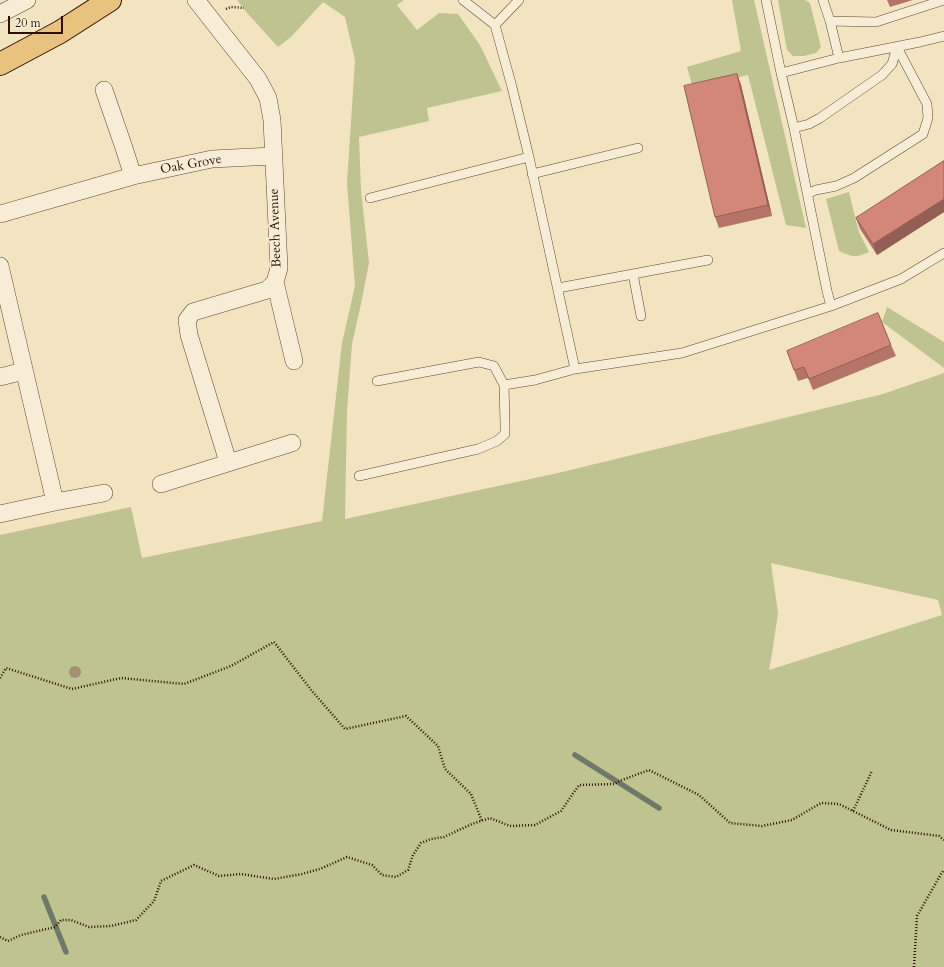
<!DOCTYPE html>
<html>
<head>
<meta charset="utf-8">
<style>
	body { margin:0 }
	#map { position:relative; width:944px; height:967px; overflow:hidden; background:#f2e4c1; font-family:Cardo,serif }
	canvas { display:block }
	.scale { position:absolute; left:8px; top:16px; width:55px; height:18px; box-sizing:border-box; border:2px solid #2d1000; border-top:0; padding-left:5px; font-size:12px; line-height:14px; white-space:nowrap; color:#2d1000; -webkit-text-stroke:3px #f7edd7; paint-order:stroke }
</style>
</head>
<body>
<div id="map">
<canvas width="944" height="967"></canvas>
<div class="scale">20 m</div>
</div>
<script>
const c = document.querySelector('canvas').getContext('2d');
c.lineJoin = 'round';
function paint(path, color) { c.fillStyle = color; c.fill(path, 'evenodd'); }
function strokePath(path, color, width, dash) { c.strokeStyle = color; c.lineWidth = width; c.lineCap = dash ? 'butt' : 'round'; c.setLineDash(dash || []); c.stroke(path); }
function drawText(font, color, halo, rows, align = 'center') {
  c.font = font + ' Cardo,serif'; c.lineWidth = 3.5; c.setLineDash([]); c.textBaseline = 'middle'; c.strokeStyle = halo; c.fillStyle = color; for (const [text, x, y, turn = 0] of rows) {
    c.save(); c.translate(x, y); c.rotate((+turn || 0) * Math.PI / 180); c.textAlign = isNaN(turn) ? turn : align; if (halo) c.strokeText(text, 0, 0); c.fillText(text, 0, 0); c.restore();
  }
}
paint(new Path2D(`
	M237 0H404L397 5 417 30 439 13 458 14 480 45 502 91 427 108 429 121 359 137 361 190 369 263 361 304 352 344 347 411 345 519 558 473 883 394 944 373V967H0V535L131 507 142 558 322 521 342 343 355 286 347 183 355 60 345 17 323 2 291 37 278 47 248 14ZM771 563 938 600 942 615 769 670 772 654 778 613Z
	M732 0H754L806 228 786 225 748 75 693 88 687 67 741 51Z
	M778 0H805L810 3 821 47 816 53 804 56H793L787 50Z
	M849 192 856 221 859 232 869 252C855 258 853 257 839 251L826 199Z
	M887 307 944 342V368L882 322Z`), '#bfc390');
strokePath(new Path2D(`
	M575 755 659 808
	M44 897 66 952`), '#6f796a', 5.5);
const lane = new Path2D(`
	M463 0 495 25 512 87 529 157 575 369
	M766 0 781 73 794 128 827 291 831 306
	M823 0 830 21 876 22 944 0
	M830 21 839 58
	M495 25 519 0
	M781 73 839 58 920 42 944 36
	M794 128 809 124 820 118 882 75 892 64 897 47
	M532 174 638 148
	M807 194 816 190 836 186 854 178 923 134 928 118 927 104 897 47
	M370 198 529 157
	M633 274 641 316
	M558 288 708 260
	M377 381 479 362 494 366 504 385
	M359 476 478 449 497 441 505 434V423L504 385 535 380 575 369 682 353 831 306 901 279 944 253`);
const street = new Path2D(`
	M196 0 258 79 268 98 272 120 279 268 275 282 267 290 193 312 187 320 189 335 228 462
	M0 14 27 0
	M133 176 212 159 273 156
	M0 214 133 176 123 145 104 90
	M0 266 55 502
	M275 282 294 361
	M0 377 24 371
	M161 484 292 443
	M0 514 55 502 104 493`);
const primary = new Path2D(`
	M0 64 60 32 110 0`);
strokePath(lane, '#5e4530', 10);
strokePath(street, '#5e4530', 18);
strokePath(primary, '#2d1000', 24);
strokePath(new Path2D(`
	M226 9 231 7 244 8
	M0 678 6 668 72 689 121 678 184 684 231 666 274 642 312 691 345 729 406 716 438 746 445 769 471 794 482 821
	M853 811 872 771
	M0 937 8 941 21 935 55 927 61 920H71L89 927 111 926 136 920 154 901 161 881 194 865 219 876 241 874 274 879 302 874 320 869 347 857 372 865 382 875 396 877 408 870 413 855 421 843 431 839 444 837 472 824 490 818 510 826 535 825 561 811 579 785 614 784 622 780 649 770 699 795 730 823 762 826 792 820 821 803 839 804 891 830 939 836 944 840
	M914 967 917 916 941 874 944 870`), '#2d1000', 2.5, [1, 2]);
strokePath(lane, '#f7edd7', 9);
strokePath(street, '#f7edd7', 17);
strokePath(primary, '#e9c280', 22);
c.fillStyle = '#a29272';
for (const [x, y] of [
	[75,672]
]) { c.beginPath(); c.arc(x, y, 6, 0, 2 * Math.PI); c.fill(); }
paint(new Path2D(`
	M887 0H913L890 7Z
	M737 74 741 85 772 216 719 228 715 217Z
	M944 161V212L877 255 860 229 856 218Z
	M891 345 896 356 813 390 808 378 798 381 787 351Z`), '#b57468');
paint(new Path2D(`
	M737 74 741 85 772 216 768 205Z
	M944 199V212L877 255 873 244Z`), '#935e55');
const building = new Path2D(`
	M737 74 768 205 715 217 684 86Z
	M944 161V199L873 244 856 218Z
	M878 313 891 345 809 379 804 367 794 370 787 351Z`);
paint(building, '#d28779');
strokePath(building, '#935e55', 1);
drawText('13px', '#2d1000', '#f7edd7', [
	["Oak Grove",191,165,-10],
	["Beech Avenue",276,228,-92]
]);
</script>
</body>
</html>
